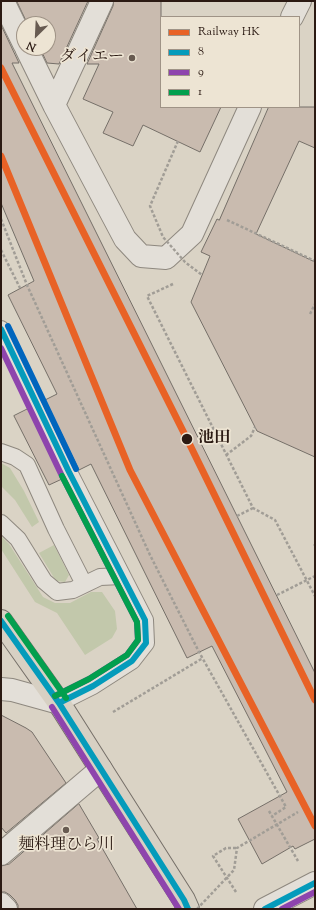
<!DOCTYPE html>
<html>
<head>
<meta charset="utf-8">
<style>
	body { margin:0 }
	#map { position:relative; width:316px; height:910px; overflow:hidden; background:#dad3c5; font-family:"Sorts Mill Goudy",serif }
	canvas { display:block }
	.frame { position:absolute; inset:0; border:2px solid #2b1a13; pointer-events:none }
	.legend { position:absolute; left:160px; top:16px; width:140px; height:92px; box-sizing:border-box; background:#ede4d3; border:1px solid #9f9386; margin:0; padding:5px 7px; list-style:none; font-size:12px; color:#2b1a13 }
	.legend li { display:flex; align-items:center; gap:8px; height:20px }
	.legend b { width:20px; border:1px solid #9f9386 }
	.north { position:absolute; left:16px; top:16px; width:40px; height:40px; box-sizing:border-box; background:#ede4d3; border:1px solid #9f9386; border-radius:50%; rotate:204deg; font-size:11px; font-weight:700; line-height:16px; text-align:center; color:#2b1a13 }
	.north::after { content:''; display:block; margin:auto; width:14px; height:18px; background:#685b51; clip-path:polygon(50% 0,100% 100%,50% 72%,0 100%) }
</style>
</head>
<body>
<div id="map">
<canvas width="316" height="910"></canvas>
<div class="frame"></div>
<ul class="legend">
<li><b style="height:5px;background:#e86226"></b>Railway HK</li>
<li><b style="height:5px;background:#049bbb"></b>8</li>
<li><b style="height:5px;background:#8e44ad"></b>9</li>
<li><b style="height:5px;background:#029f4e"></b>1</li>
</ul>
<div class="north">N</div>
</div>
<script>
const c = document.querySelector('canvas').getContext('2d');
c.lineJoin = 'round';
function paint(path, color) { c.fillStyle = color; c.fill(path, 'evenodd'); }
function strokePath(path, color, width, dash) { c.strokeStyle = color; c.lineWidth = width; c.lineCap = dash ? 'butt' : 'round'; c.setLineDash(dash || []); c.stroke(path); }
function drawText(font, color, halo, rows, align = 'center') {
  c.font = font + ' "Sorts Mill Goudy","Noto Serif JP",serif'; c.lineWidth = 3.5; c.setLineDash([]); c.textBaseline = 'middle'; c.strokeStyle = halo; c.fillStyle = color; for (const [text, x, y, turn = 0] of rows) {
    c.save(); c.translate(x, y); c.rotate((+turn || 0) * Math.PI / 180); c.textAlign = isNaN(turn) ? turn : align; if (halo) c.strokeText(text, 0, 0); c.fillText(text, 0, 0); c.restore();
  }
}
paint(new Path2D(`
	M1 463 10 468 24 491 39 522 32 527 15 500 1 486Z
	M1 536 9 544 43 597 55 603H70L91 592H102L115 611 117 629 112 638 85 655 57 613 35 602 1 549Z
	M54 545 69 575 65 582 56 581 39 553Z`), '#c2c8ab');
const building = new Path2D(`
	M17 1H88L59 64 47 63 40 48H48V24H28Z
	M114 1H161V107H221L200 152 143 125 133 146 103 133 113 112 83 99 99 64H87L113 6Z
	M1 25 19 63H12L315 673V839L295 849 293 846 262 864 238 819 287 792 212 646 187 658 91 464 79 470 45 400 57 394 8 295 34 281 1 203Z
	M269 107H315V148L299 141 256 234 315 262V457L257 431 191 302 210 256 201 252 217 219 219 220Z
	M28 409 62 479 49 485 14 416Z
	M1 715 26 728 32 732 66 783 6 833 1 827Z
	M79 804 99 838 97 839 137 909H18V905L15 900 10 895 5 892H1V866L9 864Z`);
paint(building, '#c9bbaf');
strokePath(building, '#756f68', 1);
const service = new Path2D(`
	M1 329 69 472 145 620 146 643 132 661 93 686 59 703
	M1 452 15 457 27 465 56 529 84 584
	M1 523 18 539 44 581 57 592 73 590 100 577 122 576`);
const minor = new Path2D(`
	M3 1 24 44
	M292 17 300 1
	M26 48 54 105 125 239 141 256 166 258 192 234 250 107
	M54 105 102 1
	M1 689 12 690 59 703
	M1 854 101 769
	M1 904 6 909`);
const tertiary = new Path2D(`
	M265 909 315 883`);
const trunk = new Path2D(`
	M1 621 59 703 184 900 188 909`);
strokePath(service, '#8e887f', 18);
strokePath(minor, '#8e887f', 24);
strokePath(tertiary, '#8e887f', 24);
strokePath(trunk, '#756f68', 24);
strokePath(new Path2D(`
	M1 219 27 285 150 555 199 652 286 807 272 816
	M227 220 315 261
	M1 250 20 288
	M173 284 147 296 253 508 275 520 315 596
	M310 314 315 304
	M226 455 251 436 255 427
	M237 516 253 508
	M314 544 315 545
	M113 712 203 658
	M269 811 298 861
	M236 892 213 856 226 848H237`), '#a19d96', 2.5, [3, 2]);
strokePath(service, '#e3dfd8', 16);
strokePath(minor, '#e3dfd8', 22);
strokePath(tertiary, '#e3dfd8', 22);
strokePath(trunk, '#d7d0c3', 22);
strokePath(new Path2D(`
	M178 141 150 206 163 237 185 262 202 275
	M277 595 315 576
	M197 909 234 870 237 848 298 812`), '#a19d96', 2.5, [3, 2]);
strokePath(new Path2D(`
	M1 329 69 472 145 620 146 643 132 661 93 686 59 703
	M1 621 59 703 184 900 188 909
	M265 909 315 883`), '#049bbb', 6);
strokePath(new Path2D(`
	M1 348 62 476 137 622 138 640 127 655 89 679 55 696
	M52 707 179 909
	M282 909 315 892`), '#8e44ad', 6);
strokePath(new Path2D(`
	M8 616 66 698
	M55 696 89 679 127 655 138 640 137 622 62 476`), '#029f4e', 6);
strokePath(new Path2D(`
	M8 326 76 469`), '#0065bd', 6);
strokePath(new Path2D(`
	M1 68 188 441 315 700
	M1 156 130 470 315 826`), '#e86226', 7);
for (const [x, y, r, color] of [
	[132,58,4,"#685b51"],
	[187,439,6,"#2b1a13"],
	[66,830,4,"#685b51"]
]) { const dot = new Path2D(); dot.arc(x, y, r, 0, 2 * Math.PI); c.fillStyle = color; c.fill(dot); strokePath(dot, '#ede4d3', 1.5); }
drawText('16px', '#2b1a13', '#ede4d3', [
	["ダイエー",124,58],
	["麺料理ひら川",66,846,"center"]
], 'right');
drawText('bold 16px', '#2b1a13', '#ede4d3', [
	["池田",198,439]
], 'left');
</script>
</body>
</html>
